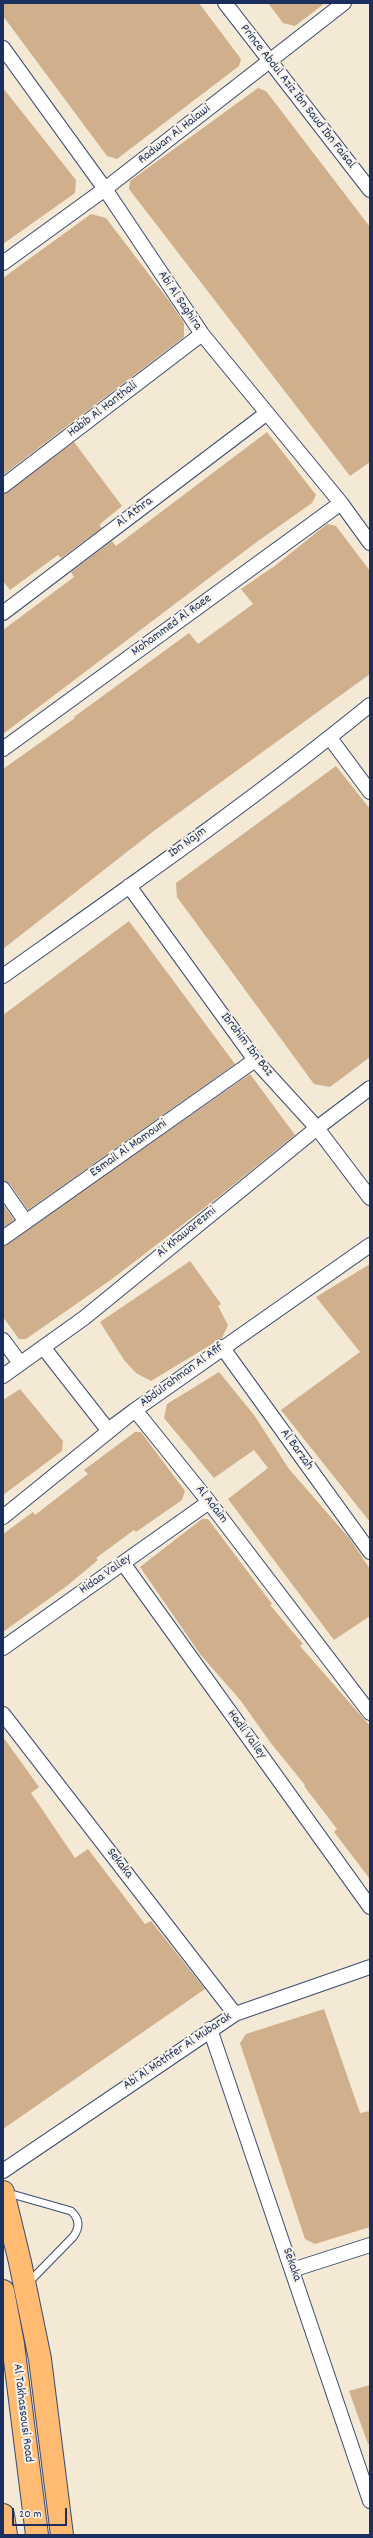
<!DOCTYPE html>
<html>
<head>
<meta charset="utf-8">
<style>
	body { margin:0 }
	#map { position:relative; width:373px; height:2538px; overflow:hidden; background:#f3e9d4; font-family:Dekko,sans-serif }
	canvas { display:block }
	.frame { position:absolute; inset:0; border:4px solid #1b2f5e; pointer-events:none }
	.scale { position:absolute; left:12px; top:2508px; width:55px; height:18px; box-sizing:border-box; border:2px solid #1b2f5e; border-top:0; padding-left:5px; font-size:12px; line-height:14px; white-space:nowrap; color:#1b2f5e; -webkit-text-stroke:3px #f7f3e8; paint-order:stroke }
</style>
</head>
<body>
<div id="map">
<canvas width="373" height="2538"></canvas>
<div class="frame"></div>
<div class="scale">20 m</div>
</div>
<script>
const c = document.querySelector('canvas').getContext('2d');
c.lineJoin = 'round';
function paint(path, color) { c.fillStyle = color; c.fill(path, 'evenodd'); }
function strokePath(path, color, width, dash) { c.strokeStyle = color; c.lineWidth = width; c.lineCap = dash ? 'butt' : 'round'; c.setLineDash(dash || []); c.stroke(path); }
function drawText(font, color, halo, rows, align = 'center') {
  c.font = font + ' Dekko,sans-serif'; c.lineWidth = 4; c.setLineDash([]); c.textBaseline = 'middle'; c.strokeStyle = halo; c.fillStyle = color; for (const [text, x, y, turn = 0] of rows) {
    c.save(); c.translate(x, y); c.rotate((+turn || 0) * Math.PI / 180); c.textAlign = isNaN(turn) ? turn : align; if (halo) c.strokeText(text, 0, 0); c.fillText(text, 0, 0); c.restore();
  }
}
paint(new Path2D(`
	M3 3H199L241 59 239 66 117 159 107 156 3 16Z
	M268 3H325L295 26 283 23Z
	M3 88 76 180 75 193 3 244Z
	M258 88 266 91 370 227V462L350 476 129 189 130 181Z
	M91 214 106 218 170 302 184 323V337L3 475V278Z
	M267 432 316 495 312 503 258 541 3 734V630L74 577 71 572 112 541 116 546Z
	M74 442 122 506 99 525 102 528 61 558 58 555 10 590 3 581V494Z
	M327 524 336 526 370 571V674L155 830 3 949V769L75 718 74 717 189 633 198 644 253 604 241 589 276 565Z
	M336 766 370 809V1057L330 1087 314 1084 177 897 176 883Z
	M129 921 235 1064 28 1210 10 1184 3 1181V1015Z
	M250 1074 295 1135 212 1202 112 1279 26 1339H19L3 1317V1246Z
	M3 1204 14 1220 3 1228Z
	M190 1261 221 1304 218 1306 228 1325 222 1338 151 1381 136 1373 124 1360 100 1322Z
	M370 1264V1522L281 1410 360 1352 316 1297Z
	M219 1372 254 1415 289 1469 350 1539 370 1569V1616L334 1640 228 1499 268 1468 254 1450 214 1478 164 1418 167 1404Z
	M20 1389 63 1441 62 1451 3 1495V1400Z
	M135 1432H141L185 1491 182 1500 136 1532 134 1530 96 1558 98 1560 68 1585 3 1632V1534L33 1512 35 1515 88 1474 84 1470Z
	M202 1519H208L272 1604 270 1605 303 1644 300 1646 370 1726V1879L334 1832 337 1829 304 1786 305 1785 270 1742 241 1701 200 1654 140 1567Z
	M3 1737 39 1787 31 1793 75 1858 88 1849 145 1924 151 1921 205 1989 3 2129Z
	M324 2009 360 2113 370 2111V2227L315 2244 305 2239 240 2043 246 2034Z
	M370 2385V2444H368L349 2391Z`), '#d0af8c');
const lane = new Path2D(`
	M8 2193 71 2211C80 2219 80 2228 73 2237L31 2280 30 2283`);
const street = new Path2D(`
	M225 3 370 190
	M3 48 105 189 202 334 341 503 370 543
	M3 263 105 189 344 3
	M3 486 202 334
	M3 613 267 413
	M330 738 370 792
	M3 749 341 503
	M129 886 255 1060 317 1128 370 1198
	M3 976C127 888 252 801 370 705
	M3 1189 26 1222
	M3 1238 255 1060
	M3 1340 20 1363
	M43 1347 108 1430 135 1410 209 1502 370 1713
	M222 1347 370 1552
	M3 1376 84 1318 317 1128 370 1088
	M3 1517 135 1410 370 1245
	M123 1563 370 1907
	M3 1648 209 1502
	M3 1714 235 2014
	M210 2029 370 2501
	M3 2171 235 2014 370 1967
	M292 2270 370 2245`);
const primary = new Path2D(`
	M3 2192 20 2262 40 2359 62 2535
	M3 2291 13 2344 37 2535
	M3 2515 6 2535`);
strokePath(lane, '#3b4b70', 9);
strokePath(street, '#3b4b70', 16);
strokePath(primary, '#3b4b70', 24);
strokePath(lane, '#fff', 7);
strokePath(street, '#fff', 14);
strokePath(primary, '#ffbb71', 22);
drawText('13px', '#1b2f5e', '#f7f3e8', [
	["Prince Abdul Aziz Ibn Saud Ibn Faisal",297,97,52],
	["Radwan Al Halawi",175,135,-38],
	["Abi Al Saghira",179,301,56],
	["Habib Al Hanthali",103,410,-37],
	["Al Athra",135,513,-37],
	["Mohammed Al Raee",172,626,-36],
	["Ibn Najm",188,843,-36],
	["Ibrahim Ibn Baz",246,1045,52],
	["Esmail Al Mamouni",129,1149,-35],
	["Al Khawarezmi",187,1233,-39],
	["Abdulrahman Al Afif",182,1376,-36],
	["Al Barzah",296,1450,54],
	["Al Adaim",211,1505,52],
	["Hidaa Valley",106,1575,-35],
	["Hadli Valley",246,1735,54],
	["Sekaka",119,1864,52],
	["Abi Al Mothfer Al Mubarak",178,2052,-34],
	["Sekaka",291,2265,71],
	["Al Takhassousi Road",22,2413,83]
]);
</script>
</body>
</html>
